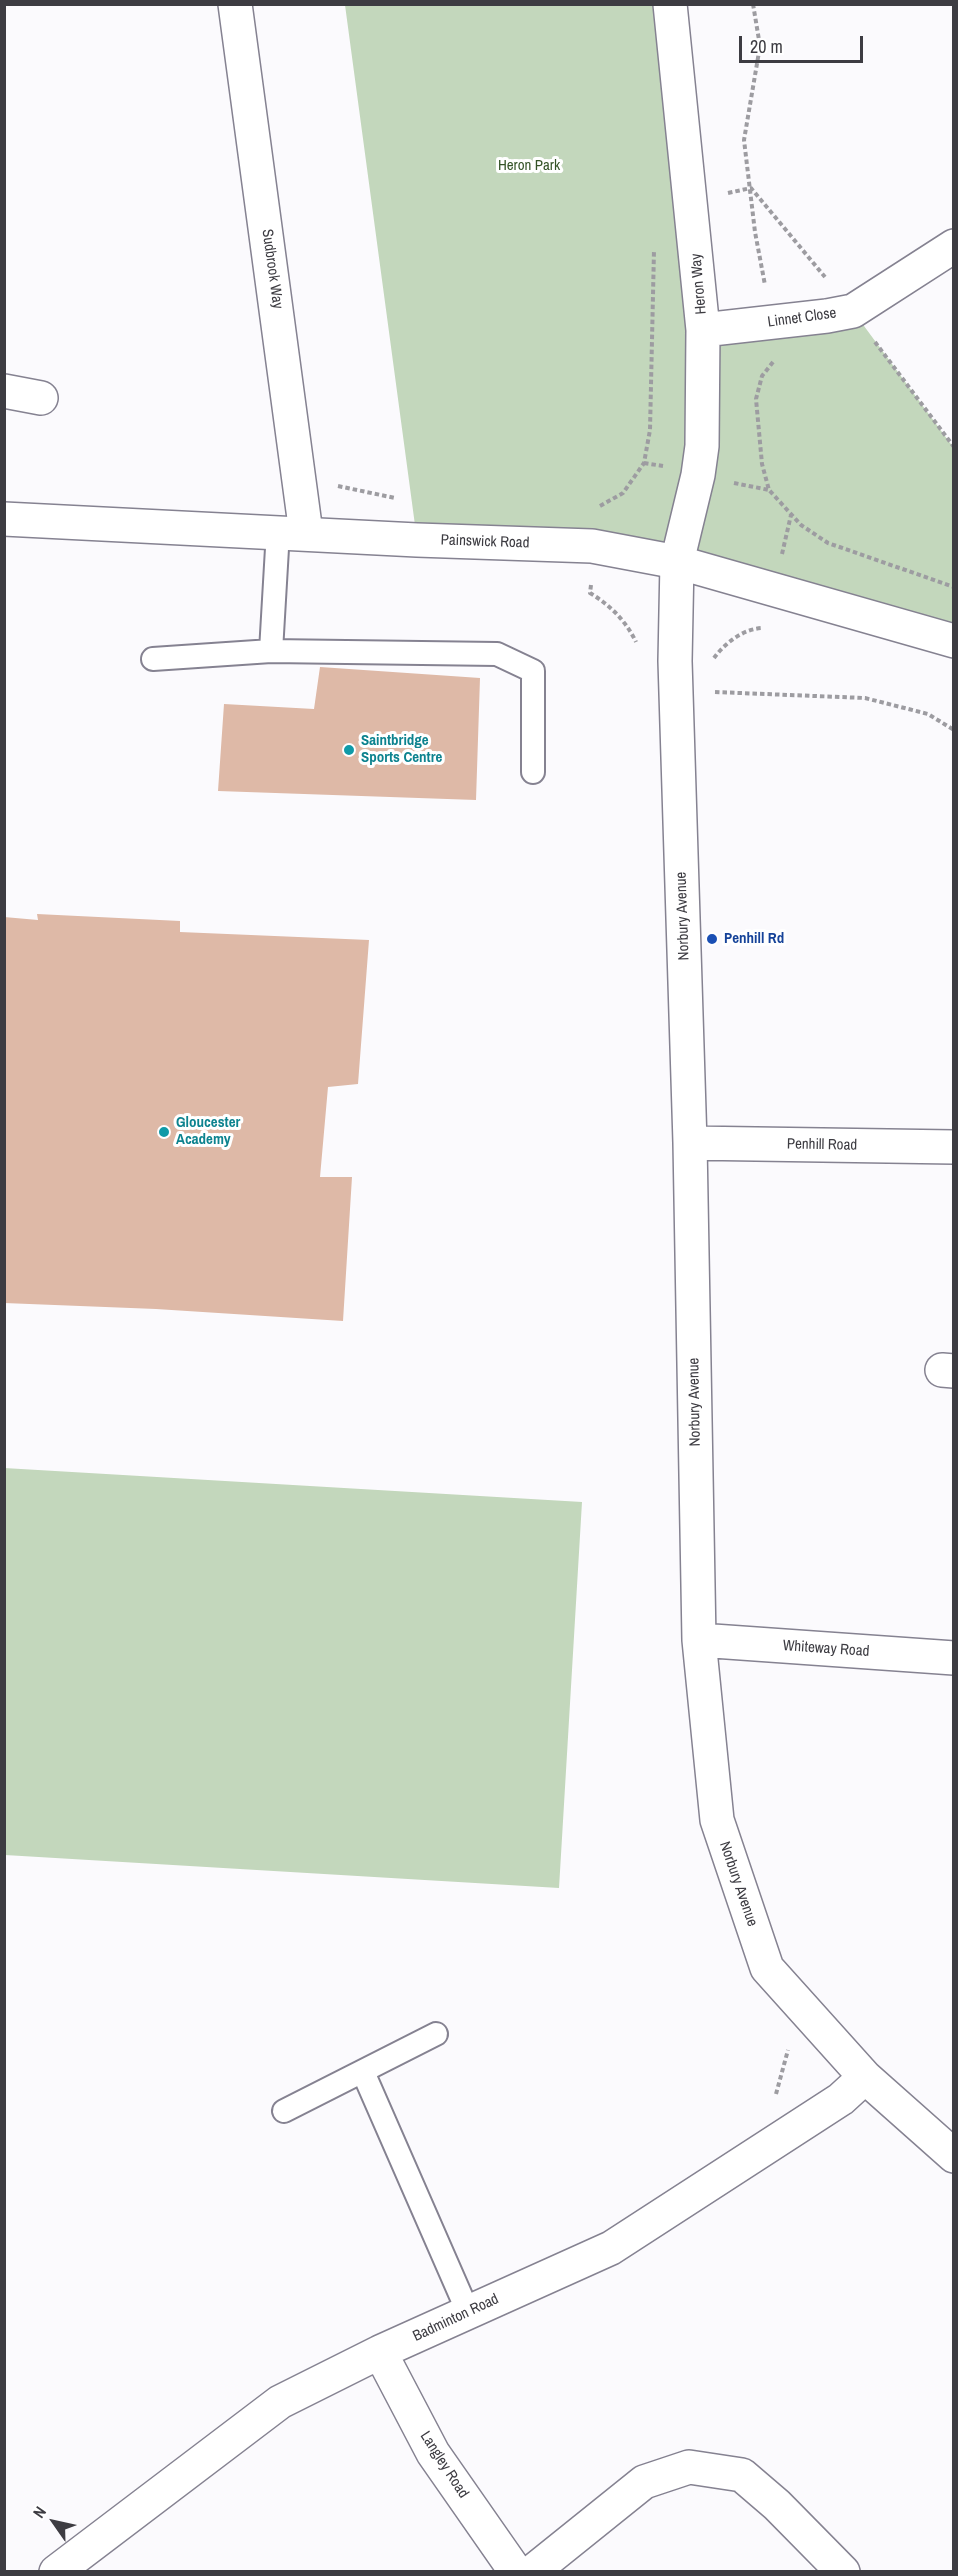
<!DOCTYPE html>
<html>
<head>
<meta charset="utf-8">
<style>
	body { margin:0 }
	#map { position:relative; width:958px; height:2576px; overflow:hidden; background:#fbfafd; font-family:"Archivo Narrow",sans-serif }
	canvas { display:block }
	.frame { position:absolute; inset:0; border:6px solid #3d3c42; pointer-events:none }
	.north { position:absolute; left:24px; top:2492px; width:60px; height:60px; -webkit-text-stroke:4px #fff; paint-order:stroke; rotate:304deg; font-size:16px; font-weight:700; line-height:24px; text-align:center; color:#3d3c42 }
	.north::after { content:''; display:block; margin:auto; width:21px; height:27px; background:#3d3c42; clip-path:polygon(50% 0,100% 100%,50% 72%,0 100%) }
	.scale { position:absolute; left:739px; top:36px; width:124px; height:27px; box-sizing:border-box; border:3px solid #3d3c42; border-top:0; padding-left:8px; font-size:18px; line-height:21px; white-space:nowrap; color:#3d3c42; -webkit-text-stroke:4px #fff; paint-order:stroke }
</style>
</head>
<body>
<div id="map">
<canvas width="958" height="2576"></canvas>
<div class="frame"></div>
<div class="north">N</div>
<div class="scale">20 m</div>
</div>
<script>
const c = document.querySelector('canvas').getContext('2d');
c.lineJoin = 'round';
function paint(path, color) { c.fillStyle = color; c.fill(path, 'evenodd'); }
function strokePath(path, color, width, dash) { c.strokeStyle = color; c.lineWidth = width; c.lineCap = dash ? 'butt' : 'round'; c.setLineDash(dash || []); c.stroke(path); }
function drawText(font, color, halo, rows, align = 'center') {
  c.font = font + ' "Archivo Narrow",sans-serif'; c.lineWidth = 6; c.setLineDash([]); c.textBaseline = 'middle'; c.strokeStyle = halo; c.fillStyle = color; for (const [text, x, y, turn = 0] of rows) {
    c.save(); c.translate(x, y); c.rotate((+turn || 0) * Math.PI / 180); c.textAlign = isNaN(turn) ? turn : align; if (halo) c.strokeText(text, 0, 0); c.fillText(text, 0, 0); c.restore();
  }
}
paint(new Path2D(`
	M345 5H676L703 329 853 311 953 447V641L677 562 417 540Z
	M4 1468 582 1502 559 1888 5 1855Z`), '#c3d7bc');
paint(new Path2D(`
	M320 667 480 678 476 800 218 791 224 704 314 709Z
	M37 914 180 921V932L369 940 358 1084 328 1087 320 1177H352L343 1321 156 1309 4 1303V917L38 920Z`), '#deb9a7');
const service = new Path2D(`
	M271 651 497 654 533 671V772
	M153 659 271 651 278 531
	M363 2072 468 2312
	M284 2111 436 2034`);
const minor = new Path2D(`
	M235 4 306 533
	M670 4 703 330 702 446 698 475 677 562 675 661 690 1143 699 1640 717 1820 767 1968 865 2077 954 2156
	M703 330 827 316 853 311 954 246
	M4 391 41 398
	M690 1143 954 1147
	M942 1370 954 1371
	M699 1640 954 1658
	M380 2352 433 2453 516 2572
	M56 2572 280 2402 380 2352 611 2248 841 2099 865 2077
	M532 2572 644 2482 689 2467 742 2475 777 2505 843 2572`);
const secondary = new Path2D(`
	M4 519 417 540 592 546 677 562 954 641`);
strokePath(service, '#858291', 26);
strokePath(minor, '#858291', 36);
strokePath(secondary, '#858291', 36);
strokePath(new Path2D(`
	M753 4 760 46 744 140 755 232 765 285
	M728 193 751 188 825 277
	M875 342 954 447
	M773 362 762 376 756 399 762 464 769 490 801 525 828 543 954 587
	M644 463 663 466
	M734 483 769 490
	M338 486 395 498
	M600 506 623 493 644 463 650 430 654 250
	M782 554 791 515
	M591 585 590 593C610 605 626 621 636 642
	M714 658C725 643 743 629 762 628
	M715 692 865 698 928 714 954 730
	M776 2094 788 2050`), '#9d9ca1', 4, [4.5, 3]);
strokePath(service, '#fff', 22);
strokePath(minor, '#fff', 33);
strokePath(secondary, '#fff', 33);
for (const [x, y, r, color] of [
	[349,750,6,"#0f9aa8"],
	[712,939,6,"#1a4fb4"],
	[164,1132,6,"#0f9aa8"]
]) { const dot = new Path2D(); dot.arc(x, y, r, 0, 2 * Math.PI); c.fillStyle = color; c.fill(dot); strokePath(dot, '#fff', 2); }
drawText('15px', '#345327', '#fff', [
	["Heron Park",529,166]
]);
drawText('15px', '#3d3c42', '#fff', [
	["Sudbrook Way",272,269,82],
	["Heron Way",699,284,-95],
	["Linnet Close",802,318,-8],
	["Painswick Road",485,542,2],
	["Norbury Avenue",683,916,-92],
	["Penhill Road",822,1145,1],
	["Norbury Avenue",695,1402,-91],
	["Whiteway Road",826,1649,4],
	["Norbury Avenue",738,1884,71],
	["Badminton Road",456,2318,-25],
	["Langley Road",444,2465,57]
]);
drawText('bold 15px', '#0d838f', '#fff', [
	["Saintbridge",361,741],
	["Sports Centre",361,758],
	["Gloucester",176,1123],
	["Academy",176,1140]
], 'left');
drawText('bold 15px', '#164399', '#fff', [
	["Penhill Rd",724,939]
], 'left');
</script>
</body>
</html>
